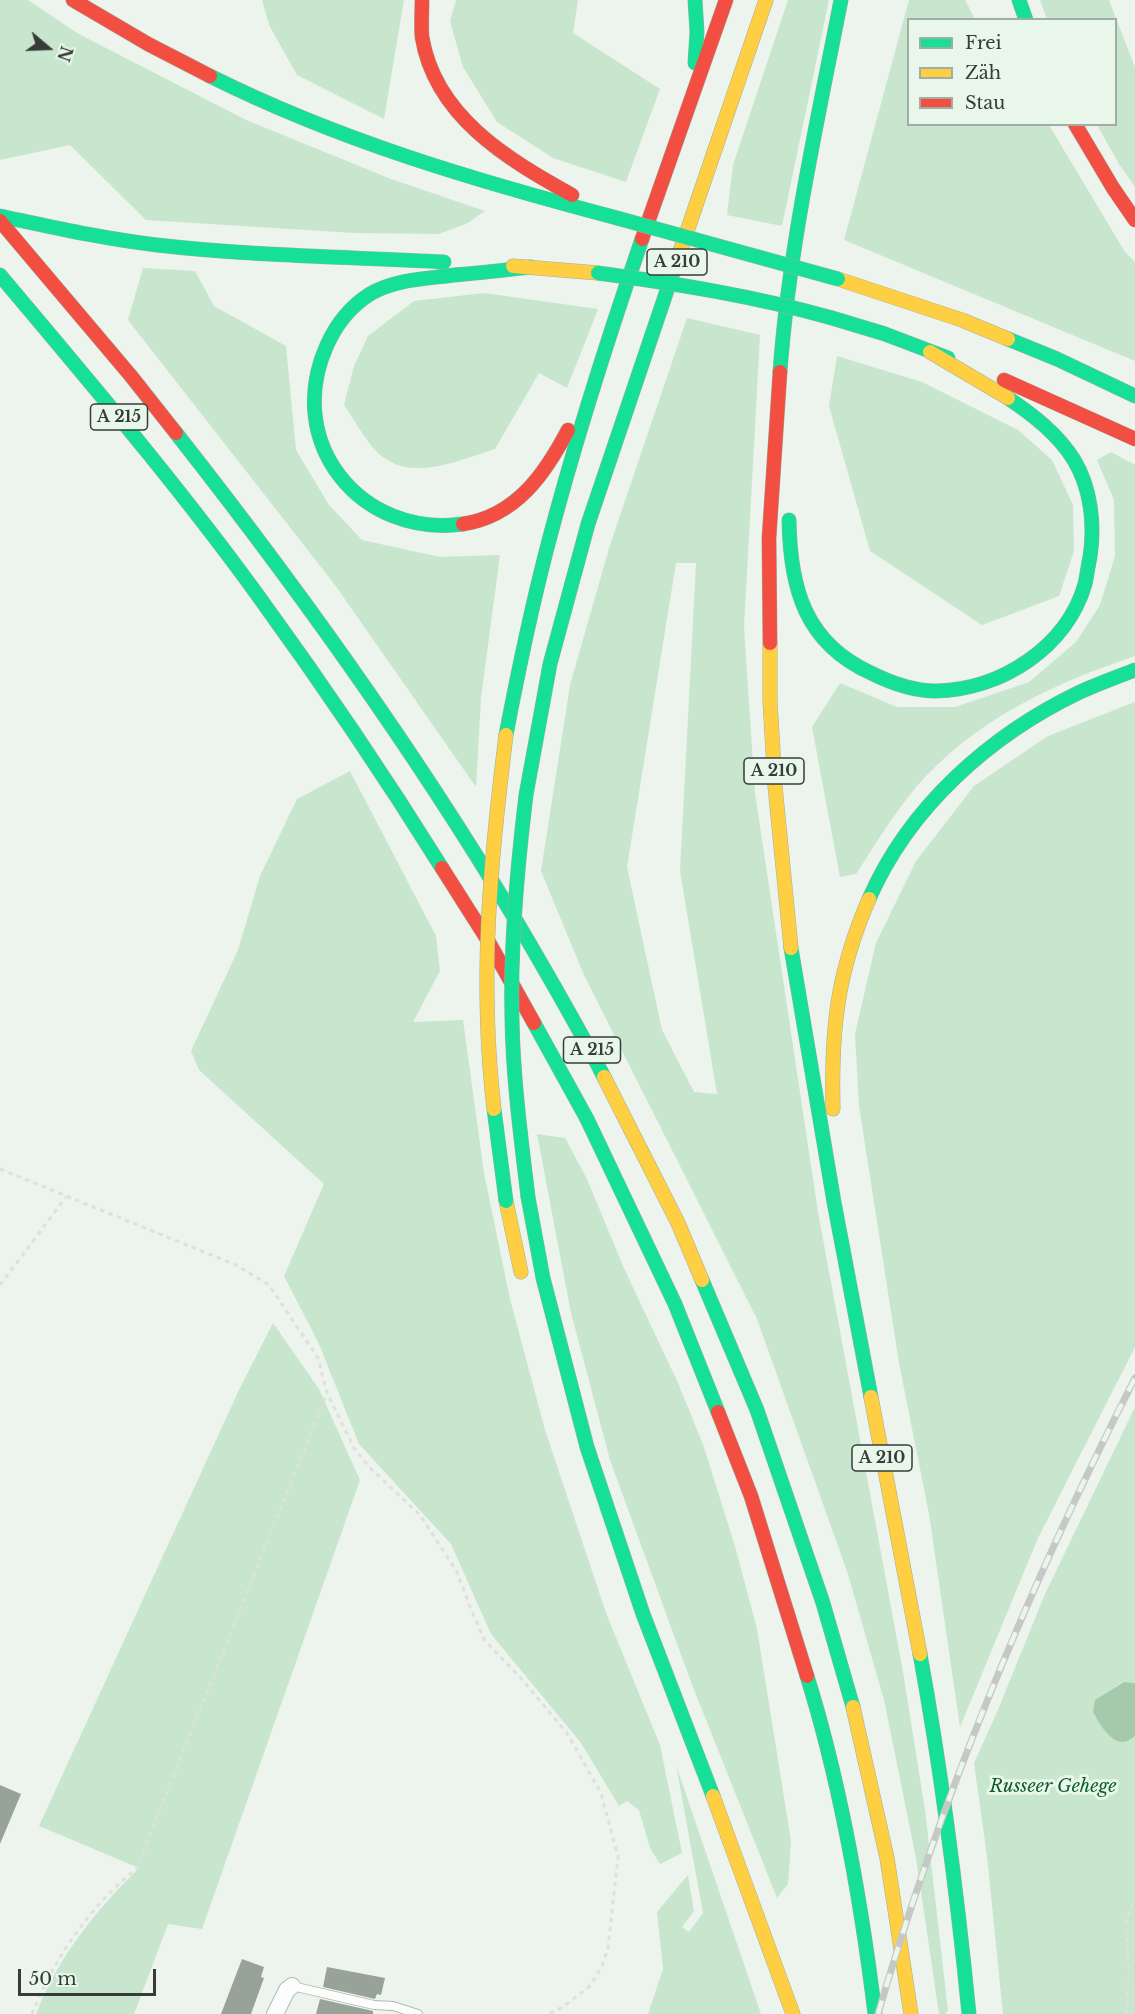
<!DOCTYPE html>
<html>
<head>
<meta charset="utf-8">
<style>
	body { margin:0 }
	#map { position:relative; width:1135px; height:2014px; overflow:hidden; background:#ecf4ed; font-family:"Libre Baskerville",serif }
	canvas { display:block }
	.legend { position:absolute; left:907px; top:18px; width:210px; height:108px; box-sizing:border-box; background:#e9f7eb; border:2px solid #a1aca3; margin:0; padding:8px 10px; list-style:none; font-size:18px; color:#363c37 }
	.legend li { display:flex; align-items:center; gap:12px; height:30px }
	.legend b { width:30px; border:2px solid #a1aca3 }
	.north { position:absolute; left:18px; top:18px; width:60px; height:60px; -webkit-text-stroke:4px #e9f7eb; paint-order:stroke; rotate:109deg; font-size:16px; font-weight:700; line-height:24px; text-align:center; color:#363c37 }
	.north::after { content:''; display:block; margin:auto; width:21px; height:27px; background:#363c37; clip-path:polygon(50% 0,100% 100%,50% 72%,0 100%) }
	.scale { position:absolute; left:18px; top:1969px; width:138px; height:27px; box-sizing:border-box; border:3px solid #363c37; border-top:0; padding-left:8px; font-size:18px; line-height:21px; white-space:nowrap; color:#363c37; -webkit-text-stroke:4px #e9f7eb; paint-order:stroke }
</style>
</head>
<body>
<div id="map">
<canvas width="1135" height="2014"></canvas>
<ul class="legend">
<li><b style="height:8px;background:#16e098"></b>Frei</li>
<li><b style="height:8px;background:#ffcf43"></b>Zäh</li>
<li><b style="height:8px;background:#f24e42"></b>Stau</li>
</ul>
<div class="north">N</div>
<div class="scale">50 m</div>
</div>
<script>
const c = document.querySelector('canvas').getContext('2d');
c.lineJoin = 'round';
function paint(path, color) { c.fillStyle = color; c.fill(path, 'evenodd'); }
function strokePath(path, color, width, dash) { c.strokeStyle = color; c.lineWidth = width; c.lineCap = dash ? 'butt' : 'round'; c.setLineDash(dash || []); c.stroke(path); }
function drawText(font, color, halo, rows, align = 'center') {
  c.font = font + ' "Libre Baskerville",serif'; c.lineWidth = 6; c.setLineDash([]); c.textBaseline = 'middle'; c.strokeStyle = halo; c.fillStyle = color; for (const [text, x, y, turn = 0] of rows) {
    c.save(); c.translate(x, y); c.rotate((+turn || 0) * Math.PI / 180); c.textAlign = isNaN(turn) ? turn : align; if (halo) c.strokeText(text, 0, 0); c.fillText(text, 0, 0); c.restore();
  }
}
paint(new Path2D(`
	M0 0H28L77 33 246 120 391 179 485 211 468 223 439 234 354 233 146 220 70 145 0 160Z
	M262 0H404L384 119 297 75 269 25Z
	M456 0H578L573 33 660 89 626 182 553 158 497 122 463 67 450 21Z
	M788 0H829L782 226 727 215 733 165Z
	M909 0H965L975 19 908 20V124L1049 125 1125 252 1135 262V361L844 240Z
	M1040 0H1109L1135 67V187L1119 164 1097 125 1116 124V20L1047 19Z
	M143 268 195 271 214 306 286 346 296 450 329 505 362 540 440 557 500 555 481 698 476 787 335 585 128 320Z
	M484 293 598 309 567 388 539 373 495 449C453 462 403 487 370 444 361 432 353 418 344 405L354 366 368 336 414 301Z
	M687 318 760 335 744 627 755 793 818 1212 903 1672 925 1810 948 2011 945 2014H939L916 1858 884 1700 848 1574 757 1319 584 975 541 871 570 685 610 545ZM676 563H696L680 871 717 1094 694 1092 662 1030 627 867Z
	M837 356 922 382 1018 430 1052 460 1073 505 1074 551 1059 596 982 625 870 551 829 406Z
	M1111 452 1135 465V656C1056 683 985 715 926 776 900 803 877 842 856 874L840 877 812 727 840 683 897 707H955L1029 682 1076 642 1100 605 1115 556 1114 500 1097 460Z
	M1135 702V1347L1038 1538 960 1727 929 1514 899 1363 859 1106 855 1034 876 943 916 861 974 786 1048 736Z
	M350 771 436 936 440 971 413 1022 463 1020 484 1173 510 1299 545 1430 606 1613 660 1745 682 1853 660 1864 650 1848 639 1810 627 1801 619 1806 581 1743 491 1634 451 1544 359 1444 319 1344 284 1276 324 1184 199 1070 191 1051 238 950 260 876 297 799Z
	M537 1134 565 1138 587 1179 623 1266 678 1383 704 1447 736 1550 757 1629 791 1841 788 1884 777 1898 691 1682 610 1460 571 1313Z
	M273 1323 319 1389 360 1480 202 1929 168 1924 134 2014H36C58 1957 96 1910 139 1868L39 1826 239 1390Z
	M1135 1407V1683L1123 1682 1096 1700 1093 1712 1130 1741 1135 1736V2014H1003L987 1856 974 1763 997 1712 1045 1594Z
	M676 1765 761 2014H648L663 1969 657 1912 688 1875 694 1911 682 1927 689 1932 703 1913Z`), '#c8e6cd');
paint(new Path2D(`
	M1124 1682 1135 1683V1736C1117 1754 1101 1727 1093 1712L1095 1700Z`), '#a5caab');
paint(new Path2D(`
	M0 1785 21 1794 0 1844Z
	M242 1959 264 1967 261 1977 264 1978 251 2014H221Z
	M327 1967 385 1978 381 1995 377 1994 375 1999 323 1987Z
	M320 1999 373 2011V2014H316Z`), '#97a399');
const lane = new Path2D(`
	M292 1986 374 2005 393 2006 418 2014`);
const street = new Path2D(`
	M275 2014 287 1990 292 1986`);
const fast = new Path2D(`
	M695 0 697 32 695 63
	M1019 0 1026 20
	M210 76C340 141 477 181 617 218
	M0 216C52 227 104 239 157 245 252 256 348 257 444 262
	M0 275C88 380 178 485 259 597 323 685 384 775 442 868
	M832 318 885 334 948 358
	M1008 339 1057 359 1135 396
	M780 372C789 247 817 123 841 0
	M176 433C305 597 426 766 531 946 556 989 581 1032 604 1077
	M789 520C790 588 805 643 871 673 891 683 913 691 936 691 1001 690 1067 647 1085 584 1087 575 1088 566 1090 557 1095 525 1091 488 1074 460 1058 434 1033 415 1008 398
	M463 524C360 538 283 442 327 345 336 325 351 306 370 294 396 279 425 279 454 275 480 273 505 270 531 267
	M506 735C518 672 531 610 547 548 574 444 607 341 642 239
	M526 795 550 664 588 524 681 249
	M869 899C909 807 990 735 1080 692 1098 684 1117 677 1135 670
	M791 948 834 1202 871 1397
	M534 1023 587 1119 675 1304 718 1412
	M528 1197 543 1278 587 1447 643 1614 713 1796
	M702 1280 757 1410 823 1603 853 1707
	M920 1654C942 1774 957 1893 969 2014
	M807 1676C841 1785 861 1900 875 2014`);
const slow = new Path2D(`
	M681 249 766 0
	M513 266 598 273
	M838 279 962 320 1008 339
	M930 352 1008 398
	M770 643V701L775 786 791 948
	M604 1077 678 1223 702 1280
	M833 1109C831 1029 837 973 869 899
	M506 1201 521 1272
	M871 1397 920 1654
	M853 1707 887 1858 911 2014
	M713 1796 793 2014`);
const jam = new Path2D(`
	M73 0 148 44 210 76
	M422 0C422 12 421 25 422 37 435 116 507 159 572 195
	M1075 124 1113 188 1135 220
	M0 221 131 376 176 433
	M642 239 726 0
	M1004 380 1135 439
	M463 524C516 516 545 474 568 430
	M770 643 769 538 780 372
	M442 868 487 939 534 1023
	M718 1412 751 1496 807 1676`);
strokePath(lane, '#b3bab4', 10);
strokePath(street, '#b3bab4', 18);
strokePath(fast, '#a0afa3', 15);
strokePath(slow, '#a0afa3', 15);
strokePath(jam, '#a0afa3', 15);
strokePath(new Path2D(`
	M0 1169 236 1265 269 1285 318 1358 327 1393 354 1448 369 1467 420 1515 457 1572 470 1607 485 1641 519 1676 567 1733 601 1793 618 1857 608 1948 602 1966 590 1986 563 2007 548 2014
	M0 1285 66 1197
	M32 2014C54 1959 89 1907 136 1869L327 1393
	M1126 2014 1129 1974 1126 1922 1135 1895`), '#dee0df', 3, [4.5, 4.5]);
strokePath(lane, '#fcfdfc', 8);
strokePath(street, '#fcfdfc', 16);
strokePath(fast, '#16e098', 14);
strokePath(slow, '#ffcf43', 14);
strokePath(jam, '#f24e42', 14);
const rail = new Path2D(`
	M878 2014C942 1794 1031 1582 1135 1378`);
strokePath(rail, '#c6c8c6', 7);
strokePath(rail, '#e9f7eb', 4.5, [14]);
const fastBridge = new Path2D(`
	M617 218 838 279
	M598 273C678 284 754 296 832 318
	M526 795C517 869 510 944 512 1019 513 1079 521 1138 528 1197
	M494 1109 506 1201`);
const slowBridge = new Path2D(`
	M494 1109C479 981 490 863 506 735`);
strokePath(fastBridge, '#a0afa3', 15, []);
strokePath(slowBridge, '#a0afa3', 15, []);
strokePath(fastBridge, '#16e098', 14);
strokePath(slowBridge, '#ffcf43', 14);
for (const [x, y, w] of [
	[677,262,60],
	[119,417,57],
	[774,771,60],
	[592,1050,57],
	[882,1458,60]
]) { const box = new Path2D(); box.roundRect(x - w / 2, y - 13, w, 26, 4.5); c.fillStyle = '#e9f7eb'; c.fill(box); strokePath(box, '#363c37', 1.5); }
drawText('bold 16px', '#363c37', null, [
	["A 210",677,262],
	["A 215",119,417],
	["A 210",774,771],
	["A 215",592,1050],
	["A 210",882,1458]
]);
drawText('italic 18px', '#0d5d2a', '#e9f7eb', [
	["Russeer Gehege",1053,1787]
]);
</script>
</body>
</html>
